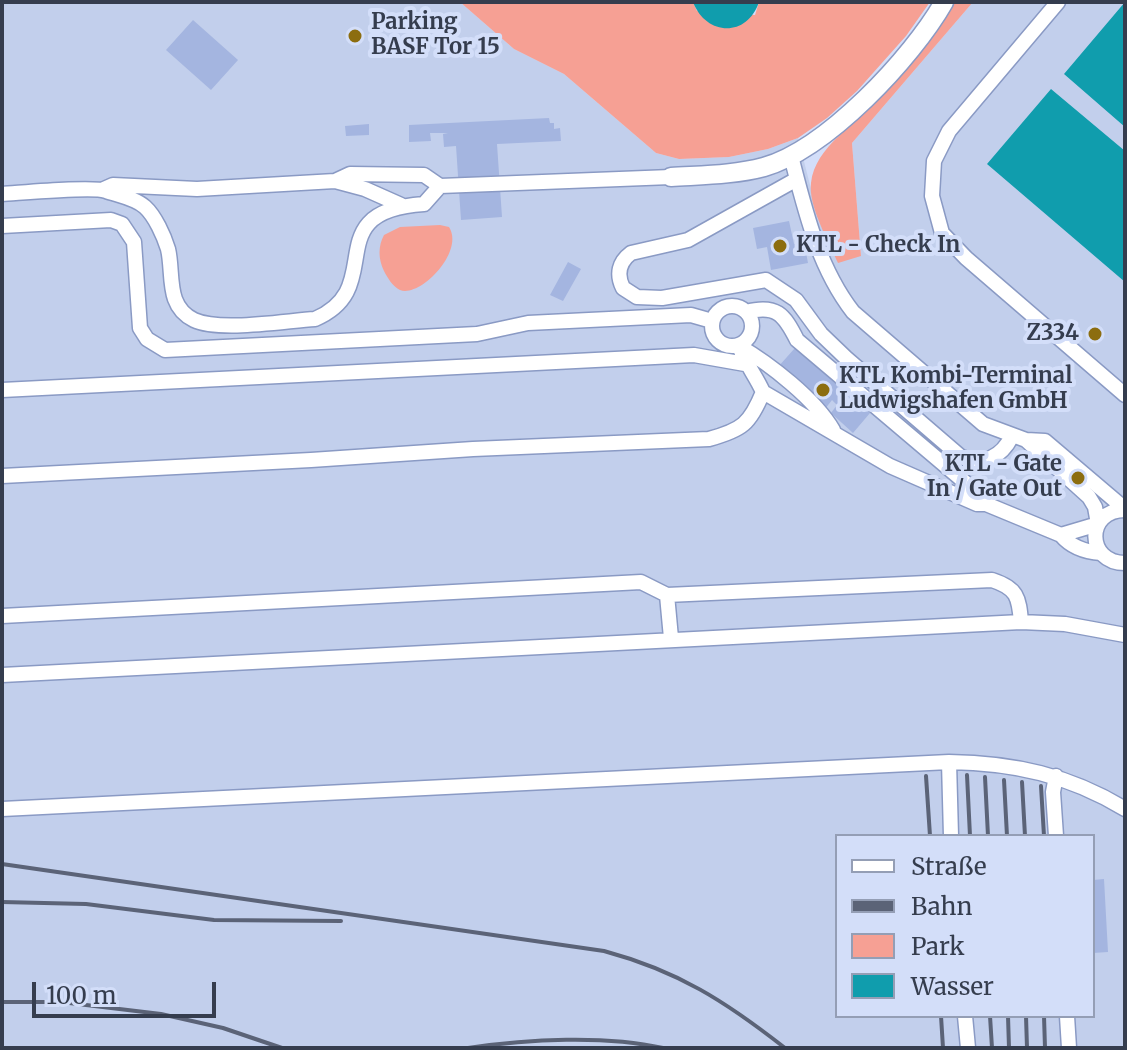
<!DOCTYPE html>
<html>
<head>
<meta charset="utf-8">
<style>
	body { margin:0 }
	#map { position:relative; width:1127px; height:1050px; overflow:hidden; background:#d3def9; font-family:Merriweather,serif }
	canvas { display:block }
	.frame { position:absolute; inset:0; border:4px solid #353d4e; pointer-events:none }
	.legend { position:absolute; left:835px; top:834px; width:260px; height:184px; box-sizing:border-box; background:#d3def9; border:2px solid #949eb5; margin:0; padding:10px 14px; list-style:none; font-size:24px; color:#353d4e }
	.legend li { display:flex; align-items:center; gap:16px; height:40px }
	.legend b { width:40px; border:2px solid #949eb5 }
	.scale { position:absolute; left:32px; top:982px; width:184px; height:36px; box-sizing:border-box; border:4px solid #353d4e; border-top:0; padding-left:10px; font-size:24px; line-height:28px; white-space:nowrap; color:#353d4e; -webkit-text-stroke:6px #d3def9; paint-order:stroke }
</style>
</head>
<body>
<div id="map">
<canvas width="1127" height="1050"></canvas>
<div class="frame"></div>
<ul class="legend">
<li><b style="height:10px;background:#fff"></b>Straße</li>
<li><b style="height:10px;background:#5b6377"></b>Bahn</li>
<li><b style="height:22px;background:#f6a094"></b>Park</li>
<li><b style="height:22px;background:#109dad"></b>Wasser</li>
</ul>
<div class="scale">100 m</div>
</div>
<script>
const c = document.querySelector('canvas').getContext('2d');
c.lineJoin = 'round';
function paint(path, color) { c.fillStyle = color; c.fill(path, 'evenodd'); }
function strokePath(path, color, width, dash) { c.strokeStyle = color; c.lineWidth = width; c.lineCap = dash ? 'butt' : 'round'; c.setLineDash(dash || []); c.stroke(path); }
function drawText(font, color, halo, rows, align = 'center') {
  c.font = font + ' Merriweather,serif'; c.lineWidth = 8; c.setLineDash([]); c.textBaseline = 'middle'; c.strokeStyle = halo; c.fillStyle = color; for (const [text, x, y, turn = 0] of rows) {
    c.save(); c.translate(x, y); c.rotate((+turn || 0) * Math.PI / 180); c.textAlign = isNaN(turn) ? turn : align; if (halo) c.strokeText(text, 0, 0); c.fillText(text, 0, 0); c.restore();
  }
}
paint(new Path2D(`
	M2 2H460L514 49 564 74 656 153 679 159 729 157 768 149 798 138 819 220 861 256 852 143 973 2H1125V1048H2ZM837 836H1093V1016H837Z`), '#c2cfec');
paint(new Path2D(`
	M460 2H693L697 11 755 15 759 2H930L906 36 857 91 827 118 798 138 768 149 729 157 679 159 656 153 564 74 514 49Z
	M954 2H973L852 143 861 256 838 263C829 242 808 206 811 183 815 146 857 124 879 99 906 68 934 38 954 2Z
	M440 225 449 227C465 252 420 298 400 290 393 287 387 277 384 271 378 259 378 246 384 235L400 227Z`), '#f6a094');
paint(new Path2D(`
	M693 2H759C747 38 706 36 693 2Z
	M1125 2V127L1064 74Z
	M1051 89 1125 151V282L987 164Z`), '#109dad');
paint(new Path2D(`
	M193 20 238 60 211 90 166 50Z
	M549 118 550 123H554V129L560 128 561 141 497 144 502 217 461 220 456 146 444 147 443 134 448 133H430L431 141 409 142V125Z
	M369 124V135L346 136 345 126Z
	M789 221 794 244 804 242 808 263 771 270 767 247 757 249 753 228Z
	M568 262 581 269 563 301 550 295Z
	M795 348 842 389 840 391 846 396 848 393 870 413 853 433 831 413 837 405 832 400 825 409 778 367Z
	M1104 879 1108 952 1093 953V880Z`), '#a4b5e0');
const minor = new Path2D(`
	M1058 2 949 131 934 161 932 196 942 233 966 258 1125 395
	M791 156C805 210 818 267 853 312L983 424 1026 440 1045 441 1125 509
	M797 179 688 240 631 253C619 262 616 274 623 288L637 297 662 298 766 280 796 300 821 334 846 358 961 457C984 465 1001 458 1012 436
	M335 181 350 174 424 175 440 186 671 177
	M104 189 113 185 197 189 335 181 365 189 401 205
	M2 194C20 193 93 186 106 191 117 195 135 198 145 207 155 216 164 236 168 249 174 274 165 306 194 320 220 332 284 321 315 319 390 287 315 211 424 204L440 186
	M2 226 111 220 122 224 134 242 140 328 147 339 165 350 477 334 528 323 691 315 712 321
	M712 326a20 20 0 1 1 40 0a20 20 0 1 1-40 0Z
	M746 312C776 304 784 314 797 340L980 495 986 504
	M739 346C770 364 815 399 833 430
	M2 390 694 355 745 364
	M763 392 890 466 977 504H986L1061 535C1071 547 1086 552 1101 553
	M1026 440 1089 497 1095 507 1098 524 1061 535
	M2 476 311 460 473 449 709 439C742 430 750 424 763 392 756 376 745 363 739 346
	M1125 510C1085 510 1086 563 1125 563
	M667 595 671 638
	M2 616 641 582 667 595 992 580C1017 588 1019 597 1021 622
	M2 675 1021 622 1065 624 1125 635
	M949 762 951 836
	M2 809 949 762C1014 763 1069 775 1125 809
	M1056 836 1053 792 1056 776
	M965 1016 968 1048
	M1067 1016 1069 1048`);
const tertiary = new Path2D(`
	M671 177C701 175 734 175 764 167 827 149 912 58 944 2`);
strokePath(minor, '#8a9ac4', 17);
strokePath(tertiary, '#8a9ac4', 21);
strokePath(minor, '#fff', 14);
strokePath(tertiary, '#fff', 18);
strokePath(new Path2D(`
	M967 775 970 836
	M926 776 930 836
	M985 777 988 836
	M1004 780 1007 836
	M1022 782 1025 836
	M1041 786 1044 836
	M2 864 604 951C678 971 725 1001 785 1048
	M2 902 86 904 214 920 341 921
	M2 1002H61L161 1014 223 1028 282 1048
	M941 1016 943 1048
	M990 1016 992 1048
	M1008 1016 1009 1048
	M1026 1016 1027 1048
	M1044 1016 1045 1048
	M468 1048C528 1039 605 1035 663 1048`), '#5b6377', 4);
for (const [x, y, r, color] of [
	[355,36,8,"#8c6d0f"],
	[780,246,8,"#8c6d0f"],
	[1095,334,8,"#8c6d0f"],
	[823,390,8,"#8c6d0f"],
	[1078,478,8,"#8c6d0f"]
]) { const dot = new Path2D(); dot.arc(x, y, r, 0, 2 * Math.PI); c.fillStyle = color; c.fill(dot); strokePath(dot, '#d3def9', 3); }
drawText('bold 22px', '#353d4e', '#d3def9', [
	["Parking",371,23],
	["BASF Tor 15",371,48],
	["KTL - Check In",796,246],
	["Z334",1079,334,"right"],
	["KTL Kombi-Terminal",839,377],
	["Ludwigshafen GmbH",839,402],
	["KTL - Gate",1062,465,"right"],
	["In / Gate Out",1062,490,"right"]
], 'left');
</script>
</body>
</html>
